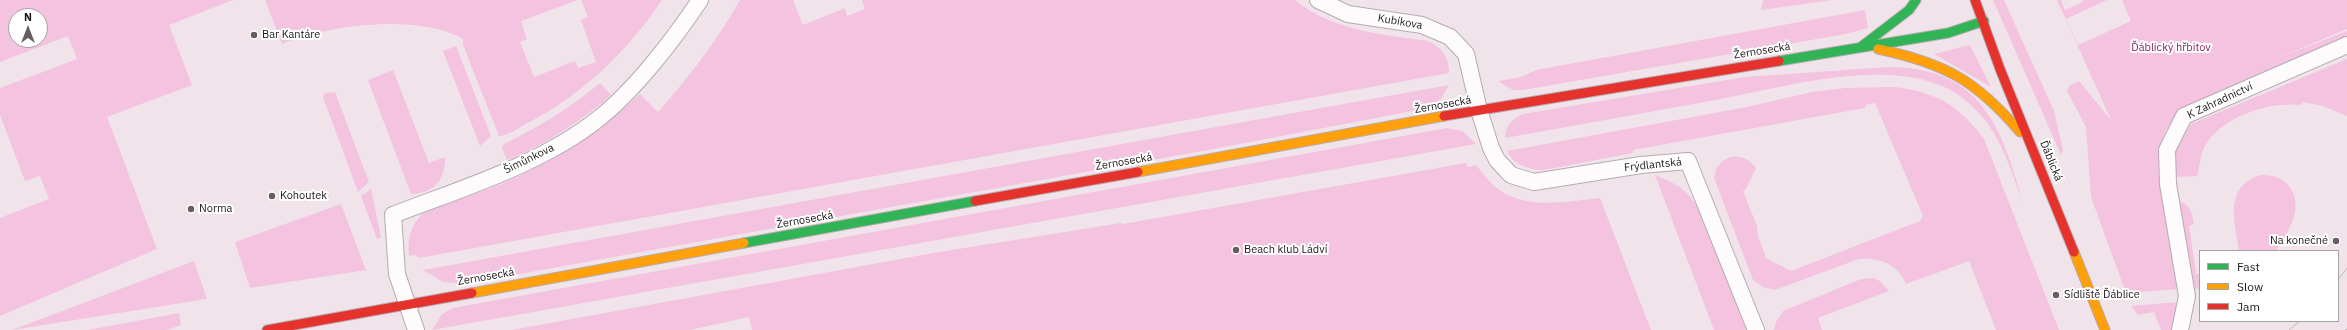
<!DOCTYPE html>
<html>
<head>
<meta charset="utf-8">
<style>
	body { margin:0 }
	#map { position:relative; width:2347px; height:330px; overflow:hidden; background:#f0e4ea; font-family:"IBM Plex Sans",sans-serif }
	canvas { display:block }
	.legend { position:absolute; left:2199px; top:250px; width:140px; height:72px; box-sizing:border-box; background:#fff; border:1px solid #a5a2a3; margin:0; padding:5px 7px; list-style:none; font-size:12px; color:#1d161a }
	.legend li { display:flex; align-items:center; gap:8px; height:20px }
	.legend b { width:20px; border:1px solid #a5a2a3 }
	.north { position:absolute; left:8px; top:8px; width:40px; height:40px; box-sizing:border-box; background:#fff; border:1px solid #a5a2a3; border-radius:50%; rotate:0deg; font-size:11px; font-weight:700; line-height:16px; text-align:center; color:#1d161a }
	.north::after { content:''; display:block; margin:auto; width:14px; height:18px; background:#675e63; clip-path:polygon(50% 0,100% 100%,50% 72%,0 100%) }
</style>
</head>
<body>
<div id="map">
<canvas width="2347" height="330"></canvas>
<ul class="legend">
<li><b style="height:5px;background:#30b455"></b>Fast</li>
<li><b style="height:5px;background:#ff9f0a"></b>Slow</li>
<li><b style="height:5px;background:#e5322d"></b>Jam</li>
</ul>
<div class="north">N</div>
</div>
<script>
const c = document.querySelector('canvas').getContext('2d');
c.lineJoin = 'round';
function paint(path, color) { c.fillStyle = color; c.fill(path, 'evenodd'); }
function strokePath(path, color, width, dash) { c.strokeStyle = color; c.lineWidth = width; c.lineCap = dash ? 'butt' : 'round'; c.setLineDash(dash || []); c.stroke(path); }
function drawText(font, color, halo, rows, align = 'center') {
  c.font = font + ' "IBM Plex Sans",sans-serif'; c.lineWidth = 4; c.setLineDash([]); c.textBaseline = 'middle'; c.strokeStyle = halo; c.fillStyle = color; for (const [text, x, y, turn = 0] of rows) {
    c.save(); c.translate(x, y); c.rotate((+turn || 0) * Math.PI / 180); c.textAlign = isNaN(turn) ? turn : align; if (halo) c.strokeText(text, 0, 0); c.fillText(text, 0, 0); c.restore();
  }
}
paint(new Path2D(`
	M0 0H233L169 25 192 85 107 117 157 249 0 316V218L49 199 40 176 25 181 0 115V88L77 59 68 36 0 62ZM16 16H40V40H16Z
	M265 0H578L521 21 527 39 520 42 534 77 575 61 578 68 596 62 581 20 588 17 581 0H662C627 52 580 97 524 125 517 129 507 136 499 136L463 45V39C418 13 327 25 282 44Z
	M740 0H793L803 25 845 8 847 16 865 9 862 0H1295C1333 31 1381 34 1428 41 1442 48 1449 57 1449 73L419 258 415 255 409 256C407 239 410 227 422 214 450 201 480 193 508 181 557 160 601 131 640 94L658 112C689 77 717 41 740 0Z
	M1763 0H1833L1761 10Z
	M1993 0H2004L2054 111 2063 150 2061 155Z
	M2057 0H2061L2065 10 2083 2 2082 0H2107L2066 19 2078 45 2131 21 2122 0H2347V29L2271 61 2347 31V40L2189 105C2180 114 2168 123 2164 135 2149 181 2177 241 2179 289L2126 293 2091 197 2086 127 2067 91 2069 86 2079 81 2111 120Z
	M1865 10 1868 28 1846 34 1523 90H1513L1498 81 1521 77 1536 70Z
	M1970 45 1991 87 1934 54Z
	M456 46 491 136 480 146 443 51Z
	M2347 59V116L2323 106 2302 102 2301 105C2269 101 2221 117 2205 146 2200 154 2200 166 2197 176L2176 177 2175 150 2191 124Z
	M1888 67C1981 67 2001 126 2023 202 2007 160 1997 121 1957 94 1893 52 1775 90 1705 102 1638 114 1572 126 1505 138 1506 125 1512 119 1523 114L1745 77Z
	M393 70 429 163 445 157C445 180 435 193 411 194L368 80Z
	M600 83 611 95C580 122 545 145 507 160L502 148 504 144C539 127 570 108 600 83Z
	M1449 85 1441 99 1428 108 1219 148 464 284 443 282 423 270Z
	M1893 87C1934 91 1959 105 1984 139L2059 330H1996L1969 261 1906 284C1898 264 1879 257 1859 259L1775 290 1763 287 1753 280 1714 178C1717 154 1743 149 1756 168L1746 189 1743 191 1757 226 1758 236 1766 258 1791 271 1920 221 1923 216 1875 103 1865 105V108L1638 149 1633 150V153L1544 170C1530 170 1513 165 1507 151L1747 107 1812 92 1845 88Z
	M335 92 369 182 358 192 323 97 325 93Z
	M1447 128 1462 131 1476 144 432 330 442 314 453 308Z
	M1466 163 1468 167 1476 165C1483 173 1489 182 1497 188 1526 211 1566 201 1600 198L1651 330H752L749 317 690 330H512L933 253 1121 223 1123 224Z
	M1655 175C1682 186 1689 191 1703 217L1746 330H1714Z
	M2260 175C2271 175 2281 176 2288 185 2306 207 2288 231 2276 251H2239C2235 221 2223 188 2260 175Z
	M371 189 381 237 377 239 361 196Z
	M2179 200C2190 206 2192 212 2194 224L2189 226 2196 274H2200V288L2195 289Z
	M341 204 366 270 250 288 235 242Z
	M194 261 207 299 12 330Z
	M1873 278 1880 281 1889 291 1818 318 1822 330H1774L1776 322 1783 311 1861 279Z
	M2179 302 2172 330H2161L2154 312 2138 315 2131 306Z
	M179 313 181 325 167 330H88Z`), '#f4c3e0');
const street = new Path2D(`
	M1318 0 1348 14 1422 25 1450 37 1466 54 1479 110 1491 148 1497 160 1511 175 1534 182 1641 165 1688 161 1756 330
	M416 330 397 274 393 215C460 189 542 164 598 119 635 90 674 39 700 0
	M2180 330 2187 296 2168 184 2167 150 2184 116 2347 45`);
const fast = new Path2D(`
	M1862 46 1909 10 1916 0
	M1779 61 1948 33 1984 21
	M744 243 975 201`);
const slow = new Path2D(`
	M1878 49C1944 63 1976 80 2020 132
	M1138 172 1444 116
	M2074 252 2105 330
	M472 293 744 243`);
const jam = new Path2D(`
	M1975 0 2000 69 2074 252
	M1444 116 1779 61
	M975 201 1138 172
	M267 330 472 293`);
strokePath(street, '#b5abb0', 18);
strokePath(fast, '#b5abb0', 11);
strokePath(slow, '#b5abb0', 11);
strokePath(jam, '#b5abb0', 11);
strokePath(street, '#fdfbfc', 16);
strokePath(fast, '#30b455', 9);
strokePath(slow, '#ff9f0a', 9);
strokePath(jam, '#e5322d', 9);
strokePath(new Path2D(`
	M2338 280 2347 268
	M2289 330 2300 321
	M2345 330 2347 329`), '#bfbbbd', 1);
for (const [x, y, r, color] of [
	[254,35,4,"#675e63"],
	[272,196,4,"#675e63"],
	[191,209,4,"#675e63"],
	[2336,241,4,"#675e63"],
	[1236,250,4,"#675e63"],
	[2056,295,4,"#675e63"]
]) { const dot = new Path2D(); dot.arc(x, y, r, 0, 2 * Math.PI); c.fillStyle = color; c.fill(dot); strokePath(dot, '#fff', 1.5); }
drawText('11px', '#1d161a', '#fff', [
	["Kubíkova",1400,22,10],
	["Žernosecká",1762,51,-9],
	["K Zahradnictví",2220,101,-25],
	["Žernosecká",1443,105,-10],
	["Šimůnkova",529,159,-26],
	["Ďáblická",2051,161,68],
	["Žernosecká",1124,162,-10],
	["Frýdlantská",1653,165,-6],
	["Žernosecká",805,220,-10],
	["Žernosecká",486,277,-10]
]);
drawText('11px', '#1d161a', '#fff', [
	["Bar Kantáre",262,35],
	["Kohoutek",280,196],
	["Norma",199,209],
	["Na konečné",2328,241,"right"],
	["Beach klub Ládví",1244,250],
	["Sídliště Ďáblice",2064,295]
], 'left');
drawText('11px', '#812764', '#fff', [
	["Ďáblický hřbitov",2171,48]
]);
</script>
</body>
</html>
